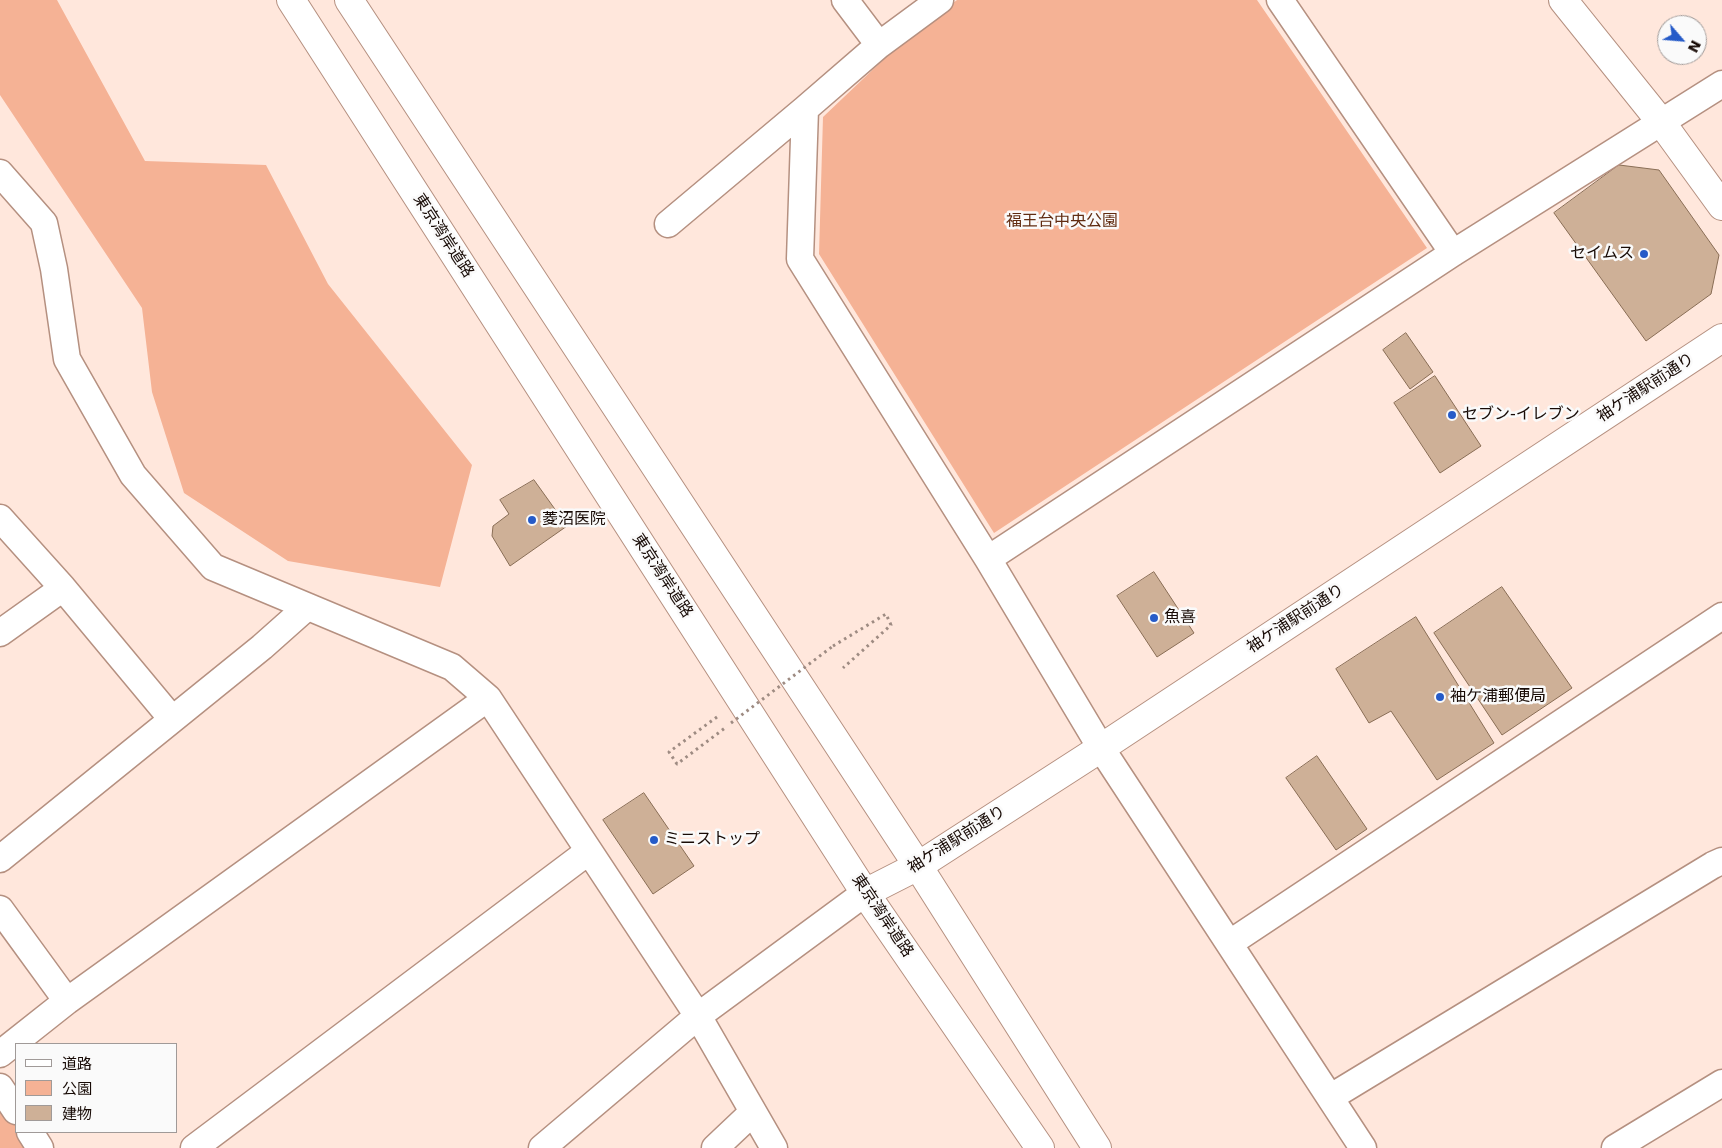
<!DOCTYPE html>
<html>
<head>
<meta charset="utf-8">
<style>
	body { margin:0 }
	#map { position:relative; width:1722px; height:1148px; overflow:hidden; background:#ffe7dc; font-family:"DejaVu Sans","Noto Sans JP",sans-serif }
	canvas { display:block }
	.legend { position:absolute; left:15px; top:1043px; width:162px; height:90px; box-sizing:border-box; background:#fafafa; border:1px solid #a09a98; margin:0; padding:6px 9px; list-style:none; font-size:15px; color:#180b06 }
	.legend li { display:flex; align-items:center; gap:10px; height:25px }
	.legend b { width:25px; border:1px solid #a09a98 }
	.north { position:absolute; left:1657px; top:15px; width:50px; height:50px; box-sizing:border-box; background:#fafafa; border:1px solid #a09a98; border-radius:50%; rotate:117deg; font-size:14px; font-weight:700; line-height:20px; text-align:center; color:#180b06 }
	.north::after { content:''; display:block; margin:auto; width:18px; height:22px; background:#265bc8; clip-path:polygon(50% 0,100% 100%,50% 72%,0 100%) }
</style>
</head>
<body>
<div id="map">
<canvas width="1722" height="1148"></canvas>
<ul class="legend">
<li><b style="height:6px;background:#fff"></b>道路</li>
<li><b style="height:14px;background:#f5b295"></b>公園</li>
<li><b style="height:14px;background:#ceb097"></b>建物</li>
</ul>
<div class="north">N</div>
</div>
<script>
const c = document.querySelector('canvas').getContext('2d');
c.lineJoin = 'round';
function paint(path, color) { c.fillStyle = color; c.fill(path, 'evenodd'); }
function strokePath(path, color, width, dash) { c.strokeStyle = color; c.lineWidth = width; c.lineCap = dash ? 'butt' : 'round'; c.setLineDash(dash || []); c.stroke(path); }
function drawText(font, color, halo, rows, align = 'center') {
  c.font = font + ' "DejaVu Sans","Noto Sans JP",sans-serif'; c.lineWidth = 5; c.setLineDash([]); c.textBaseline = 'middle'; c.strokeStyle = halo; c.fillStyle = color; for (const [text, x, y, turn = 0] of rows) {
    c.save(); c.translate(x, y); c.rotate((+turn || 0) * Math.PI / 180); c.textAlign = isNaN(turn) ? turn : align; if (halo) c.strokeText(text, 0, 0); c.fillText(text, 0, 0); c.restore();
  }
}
paint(new Path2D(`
	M0 0H57L145 161 266 165 328 284 472 465 440 587 288 561 184 493 152 392 142 308 0 95Z
	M957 0H1257L1427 248 994 533 819 254 823 117 905 39Z
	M0 1087 16 1111V1132H30L40 1148H0Z`), '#f5b295');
const building = new Path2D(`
	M1619 165 1659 170 1719 255 1711 294 1646 341 1554 213Z
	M1406 333 1433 372 1410 389 1383 350Z
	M1435 376 1481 446 1440 473 1394 403Z
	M534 480 567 526 510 566 492 536 493 526 509 514 500 500Z
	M1154 572 1194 633 1157 657 1117 596Z
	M1502 587 1572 688 1502 735 1434 633Z
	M1416 617 1494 743 1437 780 1391 711 1369 723 1336 669Z
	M1317 756 1367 829 1336 850 1286 778Z
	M644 793 694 866 653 894 603 820Z`);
paint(building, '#ceb097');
strokePath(building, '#896d55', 1);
const street = new Path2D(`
	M845 0 879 45
	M1280 0 1453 253
	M805 109 800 259 988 559 1101 748 1363 1148
	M0 173 44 223 54 269 67 359 133 475 213 567 452 667 488 698 698 1016 774 1148
	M668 224 805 109 879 45 940 0
	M0 518 63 588 172 719
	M988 559 1453 253 1722 84
	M0 633 63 588
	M0 859 262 647 307 607
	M0 909 67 1001
	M1230 943 1722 616
	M0 1054 67 1001 488 698
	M0 1087 16 1111
	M1331 1097 1713 865 1722 861
	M30 1132 40 1148
	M194 1148 589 851
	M542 1148 698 1016 865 893
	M715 1148 752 1113
	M1615 1148 1722 1083`);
const secondary = new Path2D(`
	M1563 0 1661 122 1722 206
	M865 893 918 866 1101 748 1722 338`);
const highway = new Path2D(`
	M291 0 865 893 1040 1148
	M349 0 918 866 1097 1148`);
strokePath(street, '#b59080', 29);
strokePath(secondary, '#b59080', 30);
strokePath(highway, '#b59080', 30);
strokePath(new Path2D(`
	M833 646 886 614 891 625 843 668
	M717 717 669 752 677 764 725 728`), '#9e8b82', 3, [2.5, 4]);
strokePath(street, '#fff', 26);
strokePath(secondary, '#fff', 28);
strokePath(highway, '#fff', 28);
strokePath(new Path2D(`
	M731 723 833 646`), '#9e8b82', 3, [2.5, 4]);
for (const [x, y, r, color] of [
	[1644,254,5,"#265bc8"],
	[1452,415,5,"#265bc8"],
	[532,520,5,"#265bc8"],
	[1154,618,5,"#265bc8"],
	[1440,697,5,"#265bc8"],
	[654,840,5,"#265bc8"]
]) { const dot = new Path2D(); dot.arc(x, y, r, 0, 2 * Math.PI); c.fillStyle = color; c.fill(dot); strokePath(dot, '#fafafa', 2); }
drawText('16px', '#612c11', '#fafafa', [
	["福王台中央公園",1062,222]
]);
drawText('16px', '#180b06', '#fafafa', [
	["東京湾岸道路",443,236,57],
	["袖ケ浦駅前通り",1646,388,-33],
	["東京湾岸道路",662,576,57],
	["袖ケ浦駅前通り",1296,619,-33],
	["袖ケ浦駅前通り",957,840,-32],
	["東京湾岸道路",882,916,56]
]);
drawText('16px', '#180b06', '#fafafa', [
	["セイムス",1634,254,"right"],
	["セブン-イレブン",1462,415],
	["菱沼医院",542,520],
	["魚喜",1164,618],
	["袖ケ浦郵便局",1450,697],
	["ミニストップ",664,840]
], 'left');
</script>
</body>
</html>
